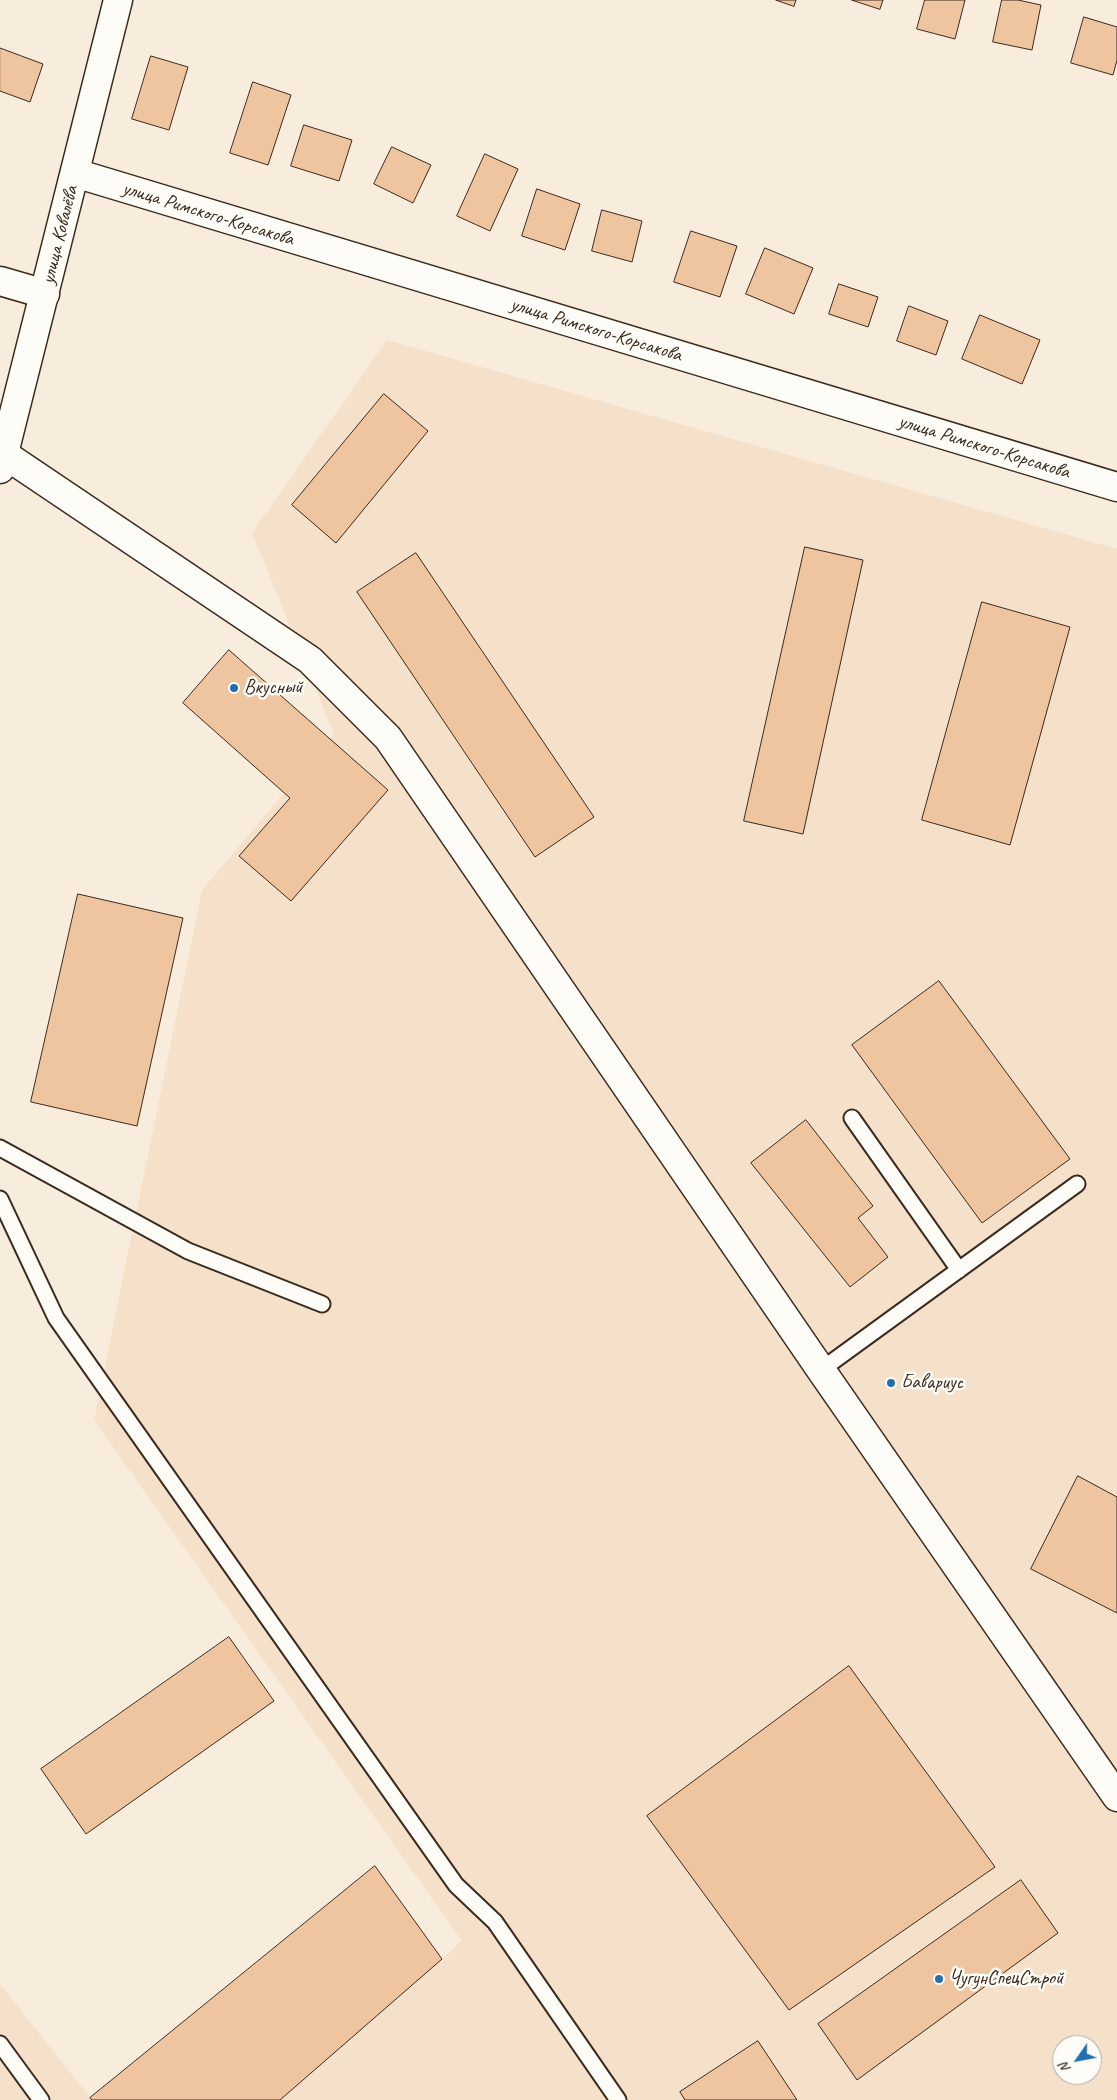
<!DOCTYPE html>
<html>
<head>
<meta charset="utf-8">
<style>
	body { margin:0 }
	#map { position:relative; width:1117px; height:2100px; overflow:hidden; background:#f8ecdc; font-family:Caveat,sans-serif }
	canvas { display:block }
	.north { position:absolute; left:1052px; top:2035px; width:50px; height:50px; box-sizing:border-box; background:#fdfcf7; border:1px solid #afa8a0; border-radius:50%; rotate:237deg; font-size:14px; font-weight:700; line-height:20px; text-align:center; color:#3b2a1e }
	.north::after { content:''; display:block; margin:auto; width:18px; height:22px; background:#1f6fb2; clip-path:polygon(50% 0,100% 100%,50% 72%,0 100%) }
</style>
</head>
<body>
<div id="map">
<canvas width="1117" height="2100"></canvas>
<div class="north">N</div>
</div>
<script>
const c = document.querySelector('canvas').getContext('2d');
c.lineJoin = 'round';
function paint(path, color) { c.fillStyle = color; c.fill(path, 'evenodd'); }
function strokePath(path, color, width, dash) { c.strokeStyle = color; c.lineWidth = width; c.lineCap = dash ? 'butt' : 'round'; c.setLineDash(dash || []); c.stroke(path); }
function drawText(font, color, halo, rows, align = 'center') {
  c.font = font + ' Caveat,sans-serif'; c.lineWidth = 5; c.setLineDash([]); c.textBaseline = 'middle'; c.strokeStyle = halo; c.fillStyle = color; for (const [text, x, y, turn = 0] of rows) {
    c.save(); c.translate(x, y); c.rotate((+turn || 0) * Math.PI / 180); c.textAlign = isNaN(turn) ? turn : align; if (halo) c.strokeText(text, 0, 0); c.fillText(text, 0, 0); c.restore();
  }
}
paint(new Path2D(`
	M387 340 1117 549V2100H280L462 1941 94 1420 202 890 334 734 252 533ZM1062 2045H1092V2075H1062Z
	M0 1984 92 2100H0Z`), '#f5e0c9');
const building = new Path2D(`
	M776 0H796L794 6Z
	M852 0H883L880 9Z
	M925 0H965L955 39 917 29Z
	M1002 0H1018L1041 5 1032 50 993 42Z
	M1084 17 1117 27V60L1113 75 1071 63Z
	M0 48 43 64 30 102 0 91Z
	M151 56 188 67 169 130 132 119Z
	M253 82 291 95 268 165 230 153Z
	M304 125 352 140 339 181 291 166Z
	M392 147 431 165 413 203 374 184Z
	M485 154 518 169 490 231 457 216Z
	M537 189 580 204 565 250 522 236Z
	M602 210 642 221 632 262 592 251Z
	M691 231 737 246 720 297 674 282Z
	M765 248 813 268 794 314 746 294Z
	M839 284 878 297 868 327 829 314Z
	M909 306 948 321 936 355 897 341Z
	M980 315 1040 340 1022 384 962 359Z
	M384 394 428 431 336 543 292 505Z
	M805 547 863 560 803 834 744 821Z
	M416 553 594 817 535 857 357 592Z
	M982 602 1070 627 1010 845 922 820Z
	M229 650 388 790 291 901 239 856 290 798 183 703Z
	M78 894 183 918 137 1126 31 1102Z
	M939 981 1070 1159 982 1223 852 1045Z
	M806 1120 873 1206 858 1218 888 1257 850 1287 751 1163Z
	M1078 1476 1117 1497V1613L1031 1569Z
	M229 1637 274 1701 86 1834 41 1769Z
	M849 1666 995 1867 789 2010 647 1816Z
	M375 1866 442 1959 280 2100H92L90 2098Z
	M1021 1880 1058 1933 857 2080 818 2024Z
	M758 2041 797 2100H685L680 2092Z`);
paint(building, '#eec59e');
strokePath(building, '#3b2a1e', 1);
const lane = new Path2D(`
	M852 1118 959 1270
	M0 1148 188 1251 322 1304
	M0 1199 56 1318 456 1885 495 1922 618 2100
	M821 1370 1077 1184
	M0 2044 41 2100`);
const street = new Path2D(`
	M75 173 1117 487
	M0 281 45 294
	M4 454 310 660 388 738 821 1370 1117 1797`);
const secondary = new Path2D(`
	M0 469 118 0`);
strokePath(lane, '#3b2a1e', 19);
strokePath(street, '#3b2a1e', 31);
strokePath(secondary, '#3b2a1e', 31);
strokePath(lane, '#fdfcf7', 15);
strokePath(street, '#fdfcf7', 28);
strokePath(secondary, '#fdfcf7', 28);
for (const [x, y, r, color] of [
	[234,688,5,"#1f6fb2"],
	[891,1383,5,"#1f6fb2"],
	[939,1979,5,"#1f6fb2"]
]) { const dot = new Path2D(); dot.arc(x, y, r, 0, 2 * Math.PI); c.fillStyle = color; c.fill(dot); strokePath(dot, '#fdfcf7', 2); }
drawText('20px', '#3b2a1e', '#fdfcf7', [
	["улица Римского-Корсакова",208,214,17],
	["улица Ковалёва",60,235,-76],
	["улица Римского-Корсакова",596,330,17],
	["улица Римского-Корсакова",984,447,17]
]);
drawText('20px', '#3b2a1e', '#fdfcf7', [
	["Вкусный",244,688],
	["Бавариус",901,1383],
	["ЧугунСпецСтрой",949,1979]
], 'left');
</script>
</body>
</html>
